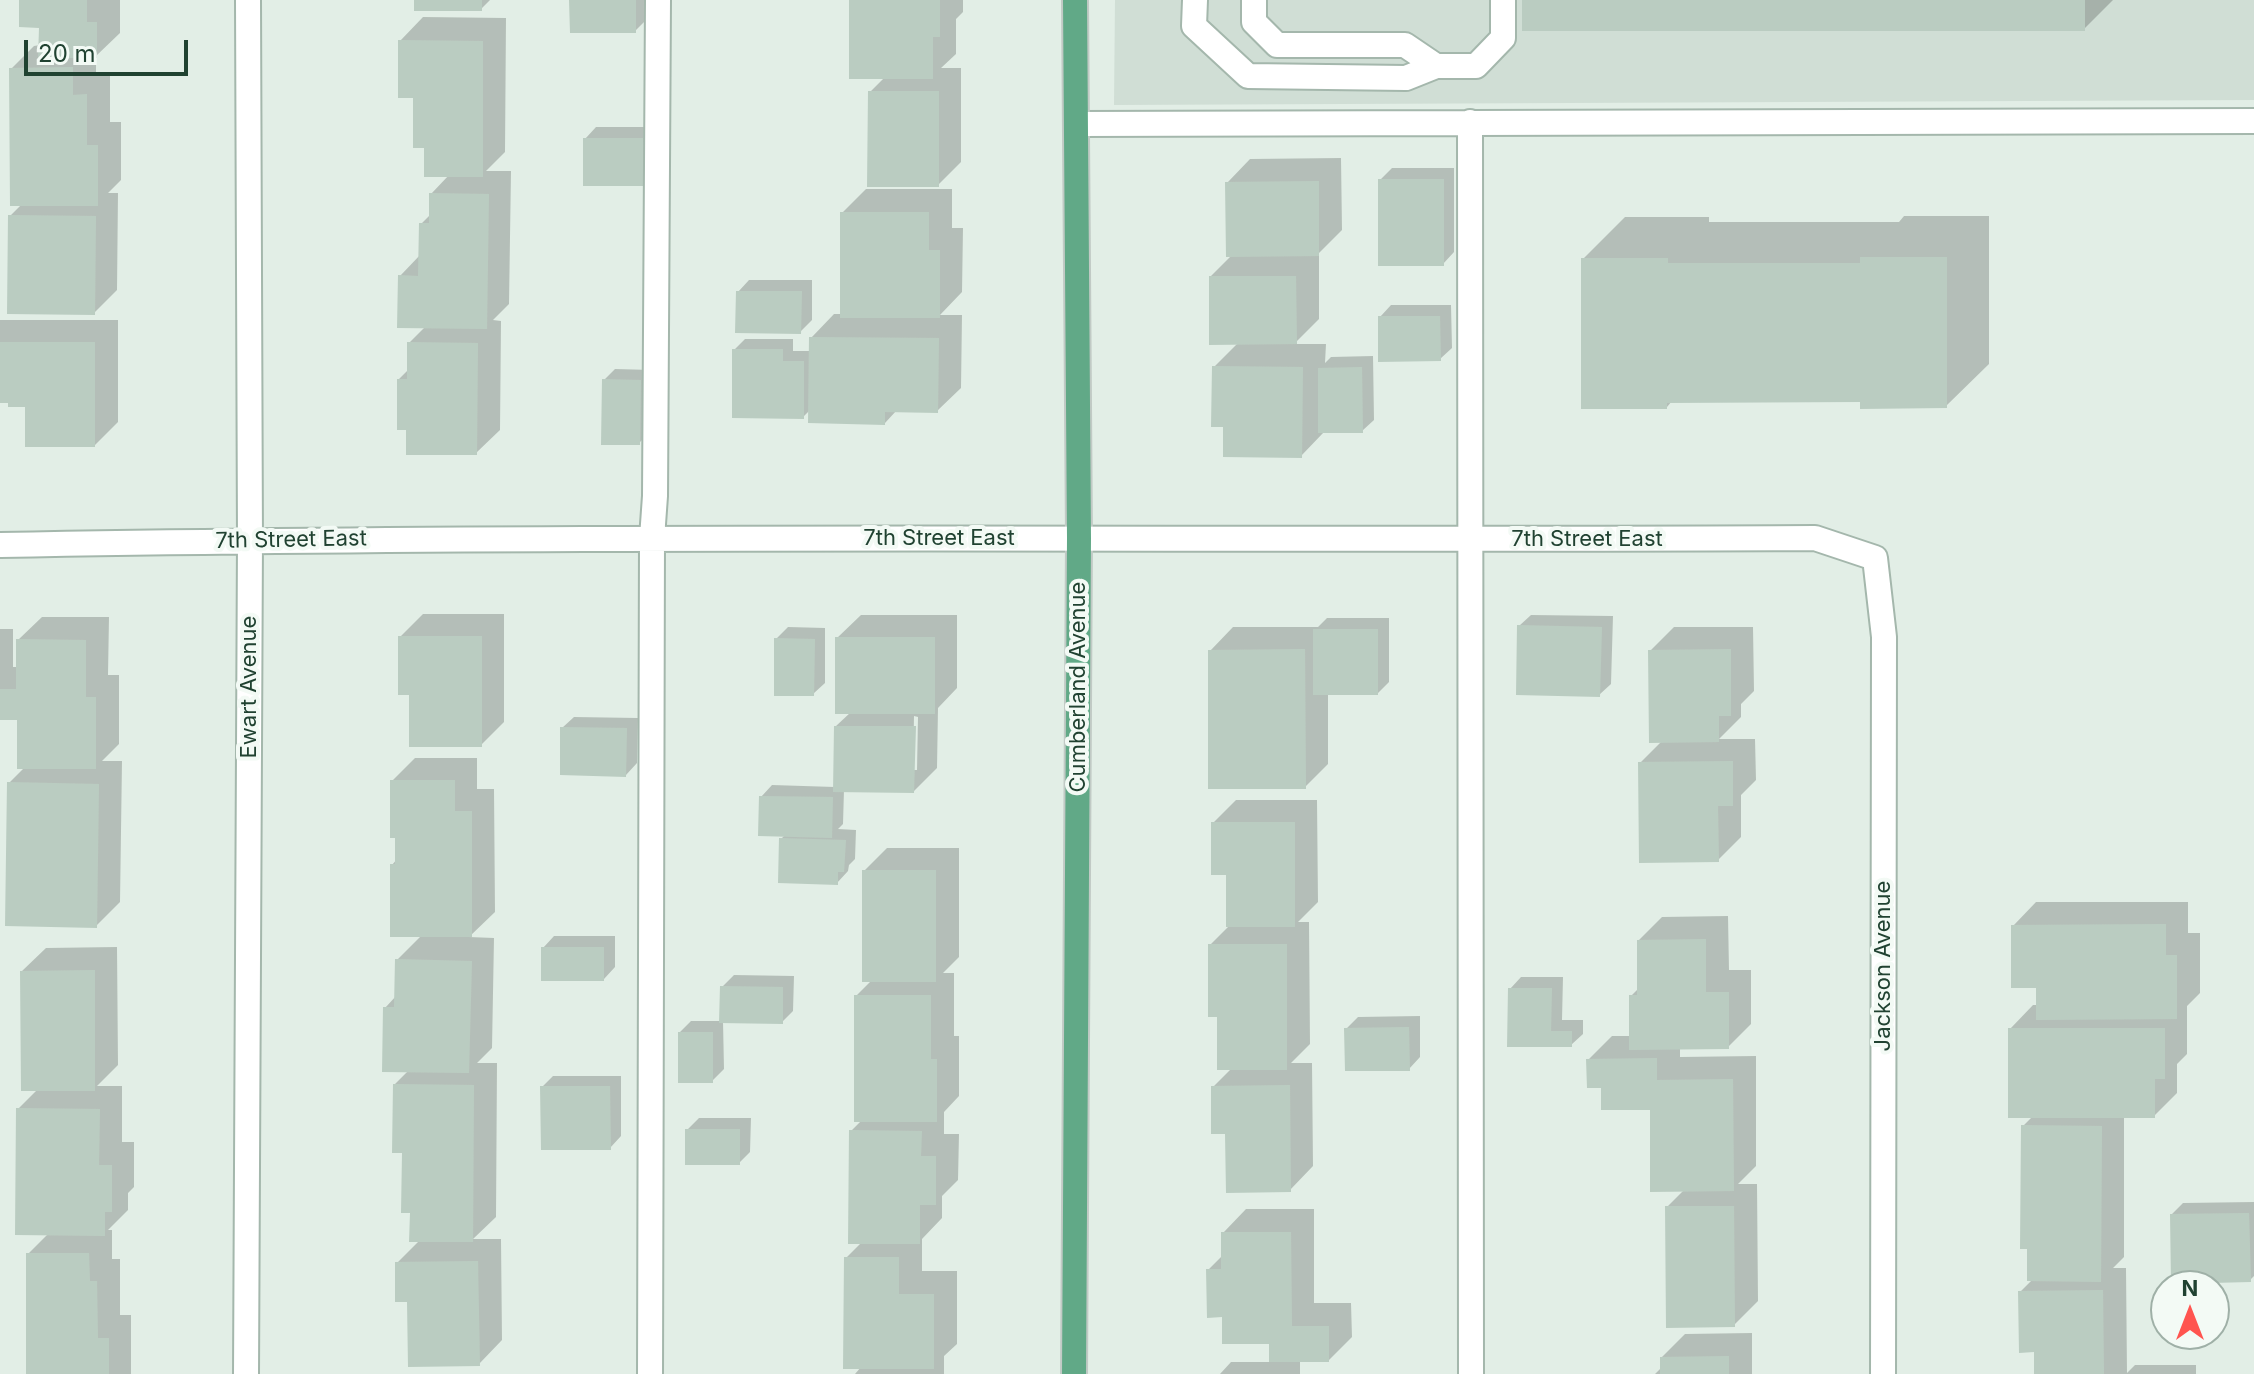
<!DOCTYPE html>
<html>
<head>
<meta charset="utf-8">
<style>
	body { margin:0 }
	#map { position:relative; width:2254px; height:1374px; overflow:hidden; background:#e2eee6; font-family:Inter,sans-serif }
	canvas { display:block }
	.north { position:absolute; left:2150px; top:1270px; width:80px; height:80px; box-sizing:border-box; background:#f3faf5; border:2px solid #9fb0a7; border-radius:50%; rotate:0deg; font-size:22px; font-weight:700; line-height:32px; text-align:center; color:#204231 }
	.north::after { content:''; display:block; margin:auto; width:28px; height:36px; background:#ff544f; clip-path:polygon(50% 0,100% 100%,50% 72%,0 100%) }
	.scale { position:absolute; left:24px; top:40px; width:164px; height:36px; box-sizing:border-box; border:4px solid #204231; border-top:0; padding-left:10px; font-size:24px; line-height:28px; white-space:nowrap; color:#204231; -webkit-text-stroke:6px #f3faf5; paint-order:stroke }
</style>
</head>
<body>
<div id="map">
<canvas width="2254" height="1374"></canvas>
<div class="north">N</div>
<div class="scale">20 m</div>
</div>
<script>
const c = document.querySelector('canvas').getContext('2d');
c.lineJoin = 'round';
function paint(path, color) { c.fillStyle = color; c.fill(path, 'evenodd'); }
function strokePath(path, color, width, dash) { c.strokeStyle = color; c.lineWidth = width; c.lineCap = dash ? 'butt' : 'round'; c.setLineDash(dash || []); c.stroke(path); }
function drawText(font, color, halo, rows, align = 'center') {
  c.font = font + ' Inter,sans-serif'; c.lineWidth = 8; c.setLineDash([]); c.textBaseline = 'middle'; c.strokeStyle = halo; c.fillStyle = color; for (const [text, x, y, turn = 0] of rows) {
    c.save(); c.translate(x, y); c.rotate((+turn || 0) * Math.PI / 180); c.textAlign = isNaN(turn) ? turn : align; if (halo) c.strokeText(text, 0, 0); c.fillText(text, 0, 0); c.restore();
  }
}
paint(new Path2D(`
	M1115 0H2254V100L1114 105Z`), '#d0ded5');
paint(new Path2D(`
	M21 0H120V33L96 56V73L110 72V122H121V180L108 193H118L117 290 94 313 10 216 22 204 11 69 34 46 40 45 41 26Z
	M416 0H490L481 9Z
	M571 0H646L647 19 635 31Z
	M851 0H963V12L956 19V54L941 68H961V162L938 185 870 92 885 77Z
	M1524 0H2113L2084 29Z
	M423 17 506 18 505 152 486 171H511L509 304 493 320 501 321 500 430 476 453 408 428 399 379 409 369V343L426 326 400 276 421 254V224L431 214V194L449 175 426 146 400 41Z
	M596 127H653V173L642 184 585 139Z
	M1341 158 1342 230 1319 253V319L1294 344H1326L1325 363 1331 357 1373 356 1374 420 1362 431 1324 432 1301 456 1225 425 1214 367 1238 343 1211 276 1233 254 1227 183 1250 159Z
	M1392 168H1454V252L1443 264 1380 180Z
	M866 189H952V228H963L962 292 940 315H962L961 388 937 411 897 410 885 423 810 410 803 417 734 350 745 339H793V351H810L811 338 834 314H842V213Z
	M1904 216H1989V364L1946 406 1862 400 1672 401 1667 407 1583 259 1625 217H1709V222H1899Z
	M749 280H812V320L800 332 738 292Z
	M1391 305H1451L1452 348 1440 359 1380 317Z
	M0 320H118V422L95 445 27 405 0 401Z
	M615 369 652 370 650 432 639 443 604 380Z
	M423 614H504V722L481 745 411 694 400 637Z
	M861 615H957V688L938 708 937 768 914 791 844 790 843 824 838 829 856 830 855 859 849 865 848 871 837 883 781 839 786 834 761 797 772 785 835 787 836 726 851 712 837 638ZM914 716 918 717 917 770H913Z
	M1531 615 1613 616 1611 684 1599 695 1519 626Z
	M42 617H109L108 675H119V744L102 761H122L120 902 96 926 9 783 25 767 19 718H0V629H13V667H18V640Z
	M1327 618H1389V682L1377 694H1328V764L1305 787 1210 651 1233 627H1318Z
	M788 627 825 628V683L813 694 776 639Z
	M1674 627H1753L1754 691 1741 704V717L1719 739H1755L1756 780 1741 795V837L1718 860 1640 763 1662 741 1650 651Z
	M574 717 638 718 637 763 626 775 562 728Z
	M415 758H477V789H494L495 912 469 937 494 938 492 1048 477 1063H497L496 1217 473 1239H501L502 1340 479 1364 409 1300 397 1263 420 1240 412 1211 394 1085 409 1070 385 1008 396 996 397 960 422 935 392 865 397 859 392 781Z
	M1236 800H1317L1318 902 1298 922H1309L1310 1044 1291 1063H1312L1313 1166 1290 1190 1227 1132 1213 1087 1232 1068 1219 1015 1210 945 1228 927V873L1213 823Z
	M887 848H959V957L943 973H954V1036H959V1096L944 1112V1134H959L958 1180 942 1196V1218L922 1239V1271H957V1344L944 1356V1374H855L861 1367 846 1258 862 1242 851 1131 862 1120 856 996 872 980 864 871Z
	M2036 902H2188V933H2200V993L2187 1006V1054L2177 1064V1093L2154 1116H2124V1257L2113 1268H2126L2127 1373 2135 1365H2196V1374H2036V1350L2020 1292 2033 1279 2023 1126 2033 1116 2010 1029 2033 1005H2038V986L2013 926Z
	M1728 916 1729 970H1751V1024L1728 1047H1680V1057L1756 1056V1166L1738 1184H1757L1758 1301 1734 1325 1667 1207 1685 1189 1652 1108 1603 1086 1588 1060 1612 1036H1631V996L1639 988V940L1662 917Z
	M554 936H615V967L604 979 543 948Z
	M117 947 118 1065 97 1086H122V1142H134V1187L128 1193V1210L108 1230H112V1259H120V1315H131V1374H28V1254L49 1233 18 1109 38 1089 22 971 46 948Z
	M734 975 794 976 793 1011 782 1022 723 1021 724 1069 712 1081 680 1032 691 1021H721L722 987Z
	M1521 977H1563L1562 1020H1583V1034L1571 1045H1509L1510 989Z
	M1420 1016V1057L1409 1069 1346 1029 1358 1017Z
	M553 1076H621V1136L610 1148 542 1087Z
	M699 1118H751L750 1152 739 1163 687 1130Z
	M2254 1202V1276L2250 1280 2172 1214 2183 1203Z
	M1246 1209H1314V1303H1351L1352 1337 1329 1360H1300V1374H1220L1231 1362H1271V1342L1224 1315 1208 1270 1223 1255V1233Z
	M1752 1333V1374H1655L1662 1367V1357L1685 1334Z`), '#0003');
paint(new Path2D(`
	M19 0H87V22H97V58H38L39 28 19 27Z
	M414 0H482V11H414Z
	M569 0H636V33H570Z
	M849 0H940V37H933V79H849Z
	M1522 0H2085V31H1522Z
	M398 40 483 41V177H424V148H413V98H398Z
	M73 67V95L87 94V145H98V206H10L9 68Z
	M868 91H939V187H867Z
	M583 138H643V186H583Z
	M1378 179H1444V266H1378Z
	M1319 181V256L1226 257 1225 182Z
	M429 193 489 194 487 329 397 328 398 275 418 276 419 223H429Z
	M840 212H929V250H940V318H840Z
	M8 215 96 216 95 315 7 314Z
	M1860 257H1947V408L1860 409V402L1667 403V409H1581V258H1668V263H1860Z
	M1209 276H1296L1297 344 1209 345Z
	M736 291H802L801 334 735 333Z
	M1378 316H1440L1441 361 1378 362Z
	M809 337 939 338 938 413 885 412V425L808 423Z
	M0 342H95V447H25V407H8V403H0Z
	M407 342 478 343 477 455H406V430H397V379H407Z
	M732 349H783V361H804V419L732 418Z
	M1212 366 1303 367 1302 458 1223 457V427H1211Z
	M1362 367 1363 433H1318V368Z
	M602 379 641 380 640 445H601Z
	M1517 625 1602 627 1600 697 1516 695Z
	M1313 629H1378V695H1313Z
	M398 636H482V747H409V695H398Z
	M835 637H935V714H835Z
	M774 638 815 639 814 696H774Z
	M16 639 86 640V697H96V769H17V720H0V689H16Z
	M1305 649 1306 789H1208V650Z
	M1731 649V716H1719V742L1649 743 1648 650Z
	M834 726H916L914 793 833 792Z
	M560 727 627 728 626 777 560 775Z
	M1733 761V806H1718L1719 862 1639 863 1638 762Z
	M390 780H455V811H472V937H390V864H395V838H390Z
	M7 782 99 784 97 928 5 926Z
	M759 796 833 797 832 838 758 836Z
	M1211 822H1295V927H1226V875H1211Z
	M779 838 846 840 844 872H838V885L778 883Z
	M862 870H936V982H862Z
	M2166 924V955H2177V1019L2036 1020V988H2011V925Z
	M1706 939V992H1729V1049L1629 1050V995H1637V940Z
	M1208 944H1287V1070H1217V1017H1208Z
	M541 947H604V981H541Z
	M395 959 472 961 469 1073 382 1072 383 1007H394Z
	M95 970V1091H21L20 971Z
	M720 986 783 987V1024L719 1023Z
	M1508 988H1552L1551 1031H1572V1047H1507Z
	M854 995H931V1059H937V1122H854Z
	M1409 1027 1410 1071H1345L1344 1028Z
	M2008 1028H2165V1079H2155V1118H2008Z
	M678 1032H713V1083H678Z
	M1657 1058V1080L1733 1079 1734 1191 1650 1192V1110H1601V1088H1587L1586 1059Z
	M393 1084 474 1085 473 1242H409L410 1213H401L402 1153H392Z
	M1290 1085 1291 1192 1226 1193 1225 1134H1211V1086Z
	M540 1086H610L611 1150H541Z
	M16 1108 100 1109 99 1165H112V1212H105V1236L15 1235Z
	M2021 1125 2102 1126 2101 1282 2027 1281V1249H2020Z
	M685 1129H740V1165H685Z
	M849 1130 922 1131 921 1156H936V1205H920V1244H848Z
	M1665 1206H1734L1735 1327 1666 1328Z
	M2249 1213 2251 1282 2171 1284 2170 1214Z
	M1221 1232H1291L1292 1326H1329V1362H1269V1344H1222V1317L1207 1318 1206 1269H1221Z
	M26 1253H89L90 1281H97L98 1338H109V1374H26Z
	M844 1257H899V1294H934V1369H843Z
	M478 1261 480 1366 408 1367 407 1302H395V1262Z
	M2103 1290 2104 1374H2034V1352L2019 1353 2018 1291Z
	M1729 1356V1374H1660V1357Z`), '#baccc1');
const minor = new Path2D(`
	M1195 0 1194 26 1248 76 1406 78 1436 66H1476L1503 38V0
	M1254 0V22L1277 45H1405L1436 66
	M1470 122 1471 1374
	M1077 124 2254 121
	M0 545C605 534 1210 541 1815 538L1875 558 1884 637 1883 1374
	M246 1374 250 540 248 0
	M650 1374 652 538 655 496 658 0`);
const major = new Path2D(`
	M1074 1374 1079 538 1075 0`);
strokePath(minor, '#a4b7ac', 28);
strokePath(major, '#c1cac5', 28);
strokePath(minor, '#fff', 24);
strokePath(major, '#61a987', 24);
drawText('22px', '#204231', '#f3faf5', [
	["7th Street East",939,538],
	["7th Street East",1587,539],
	["7th Street East",291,540,-1],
	["Ewart Avenue",249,687,-90],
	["Cumberland Avenue",1078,687,-90],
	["Jackson Avenue",1883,966,-90]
]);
</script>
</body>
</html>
